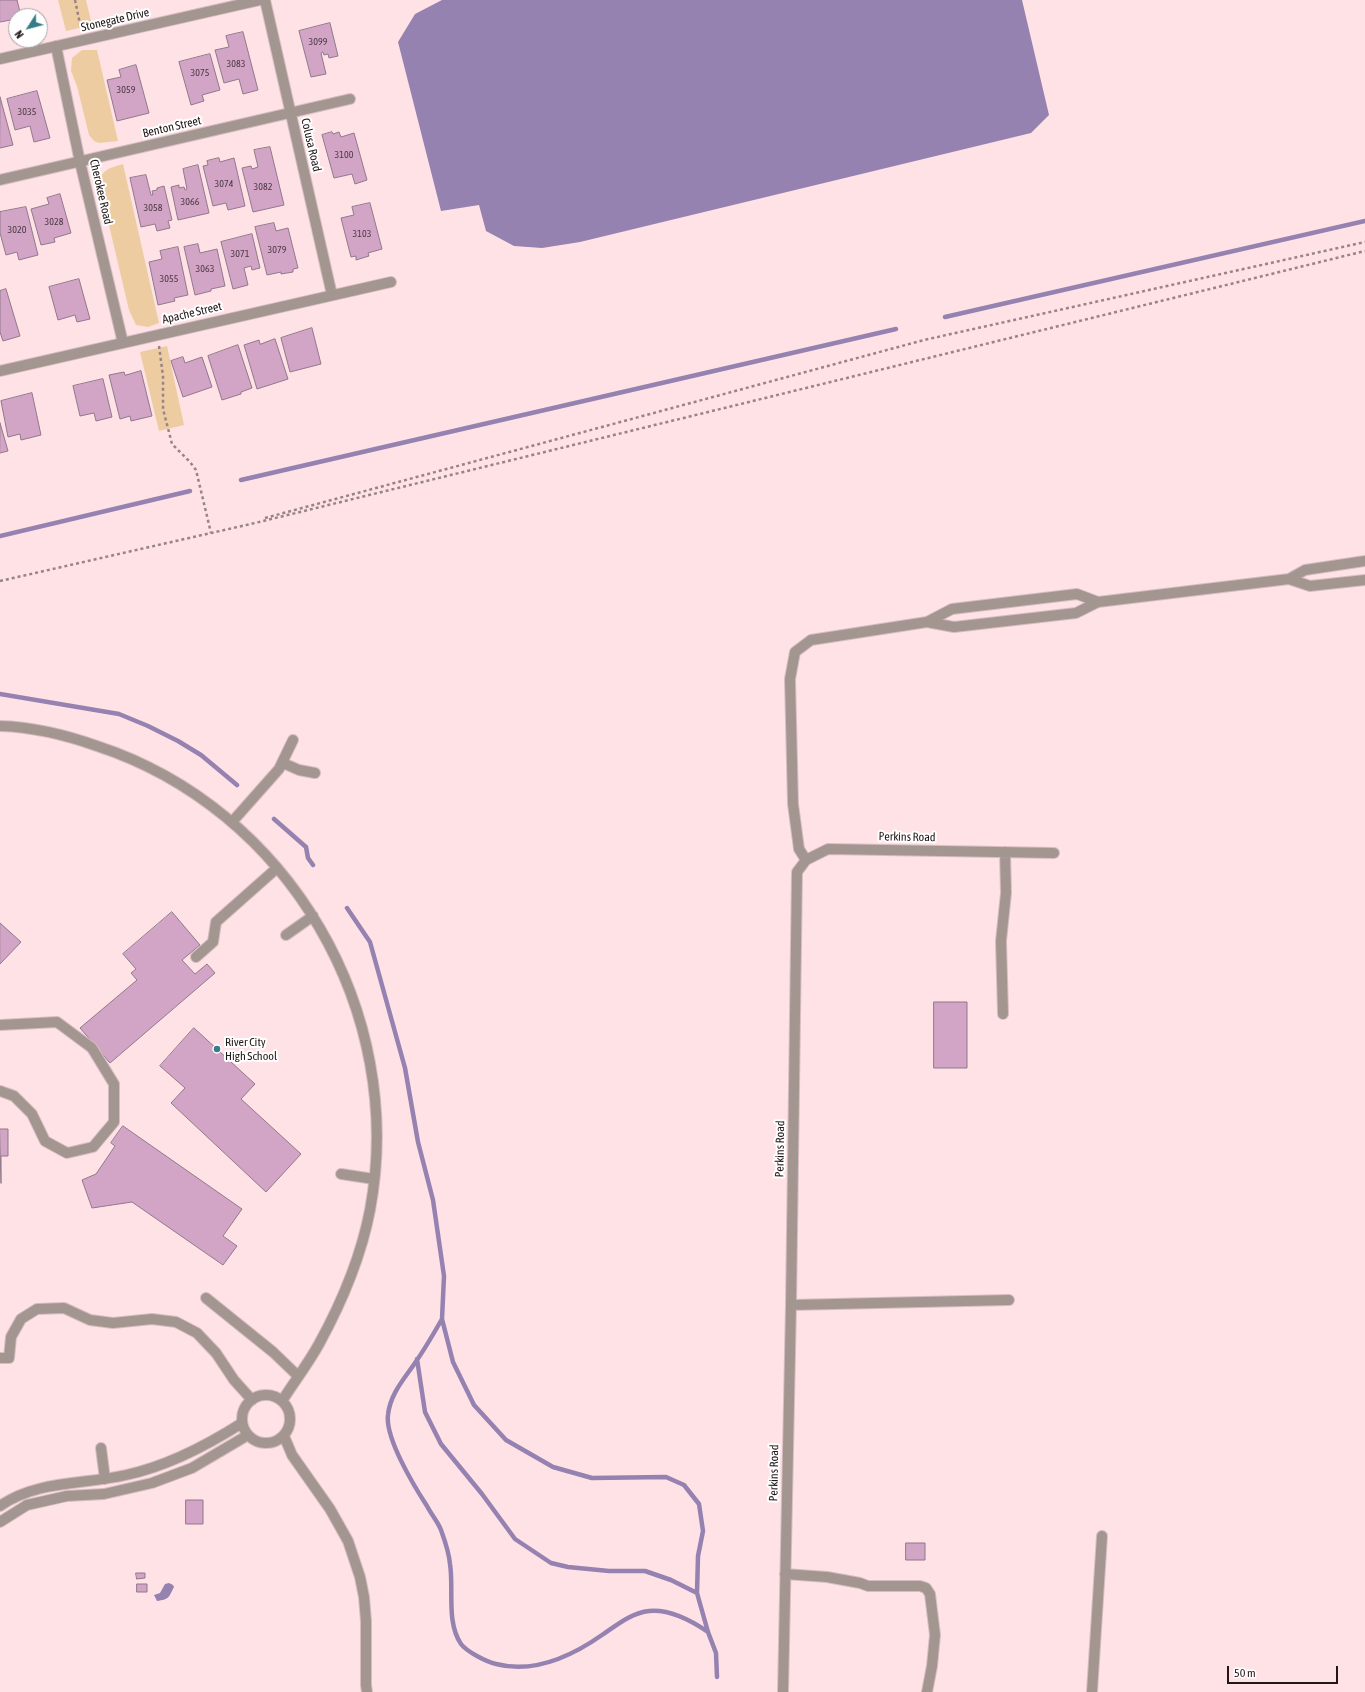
<!DOCTYPE html>
<html>
<head>
<meta charset="utf-8">
<style>
	body { margin:0 }
	#map { position:relative; width:1365px; height:1692px; overflow:hidden; background:#fee2e6; font-family:"Asap Condensed",sans-serif }
	canvas { display:block }
	.north { position:absolute; left:8px; top:8px; width:40px; height:40px; box-sizing:border-box; background:#fff; border:1px solid #a6a2a3; border-radius:50%; rotate:234deg; font-size:11px; font-weight:700; line-height:16px; text-align:center; color:#211618 }
	.north::after { content:''; display:block; margin:auto; width:14px; height:18px; background:#367d87; clip-path:polygon(50% 0,100% 100%,50% 72%,0 100%) }
	.scale { position:absolute; left:1227px; top:1666px; width:111px; height:18px; box-sizing:border-box; border:2px solid #211618; border-top:0; padding-left:5px; font-size:12px; line-height:14px; white-space:nowrap; color:#211618; -webkit-text-stroke:3px #fff; paint-order:stroke }
</style>
</head>
<body>
<div id="map">
<canvas width="1365" height="1692"></canvas>
<div class="north">N</div>
<div class="scale">50 m</div>
</div>
<script>
const c = document.querySelector('canvas').getContext('2d');
c.lineJoin = 'round';
function paint(path, color) { c.fillStyle = color; c.fill(path, 'evenodd'); }
function strokePath(path, color, width, dash) { c.strokeStyle = color; c.lineWidth = width; c.lineCap = dash ? 'butt' : 'round'; c.setLineDash(dash || []); c.stroke(path); }
function drawText(font, color, halo, rows, align = 'center') {
  c.font = font + ' "Asap Condensed",sans-serif'; c.lineWidth = 4; c.setLineDash([]); c.textBaseline = 'middle'; c.strokeStyle = halo; c.fillStyle = color; for (const [text, x, y, turn = 0] of rows) {
    c.save(); c.translate(x, y); c.rotate((+turn || 0) * Math.PI / 180); c.textAlign = isNaN(turn) ? turn : align; if (halo) c.strokeText(text, 0, 0); c.fillText(text, 0, 0); c.restore();
  }
}
paint(new Path2D(`
	M58 0H86L92 25 66 31Z
	M82 50H97L118 141 99 143 94 141 89 135 77 86 71 71 72 58Z
	M123 164 159 323 148 327 136 325 129 310 100 187C99 170 109 168 123 164Z
	M167 346 184 425 159 431 140 352Z`), '#eecca1');
paint(new Path2D(`
	M442 0H1022L1049 115 1031 133 580 242 542 248 514 246 486 231 479 205 441 211 398 42 415 14Z
	M169 1583 173 1585 174 1587C168 1599 169 1599 157 1601L154 1595 160 1593 165 1584Z`), '#9582b0');
strokePath(new Path2D(`
	M945 317 1365 221
	M241 480 896 329
	M0 536 190 491
	M0 694 119 714 148 726 178 741 201 755 237 785
	M274 819 306 847 308 858 313 865
	M347 908 370 942 405 1068 418 1142 433 1200 444 1276 442 1319 453 1362 474 1405 506 1440 553 1467 592 1478 666 1477 684 1485 699 1504 703 1531 698 1556 697 1593 708 1632 716 1653 717 1677
	M442 1319C434 1333 426 1347 417 1360 406 1377 390 1393 388 1415 385 1438 414 1486 427 1506 431 1514 438 1522 441 1530 445 1541 449 1553 450 1564 454 1589 446 1622 461 1644 467 1652 487 1662 496 1664 534 1674 572 1656 602 1635 617 1625 631 1613 649 1611 669 1609 692 1621 708 1632
	M417 1359 425 1412 441 1444 482 1494 515 1539 551 1563 568 1567 609 1571H645L671 1580 697 1593`), '#9582b0', 4.5);
const building = new Path2D(`
	M0 0H17L21 16H16V19L0 22Z
	M330 23 338 56 329 58 328 54 324 55 323 52 321 53 326 74 311 77 299 31Z
	M243 32 258 90 243 94 239 79 224 83 215 50 229 47 226 36Z
	M210 54 220 90 202 95 204 101 191 105 179 62Z
	M136 65 149 113 117 121 107 80 121 77 119 70Z
	M37 91 50 138 34 142 30 126 15 130 7 99Z
	M0 97 13 145 0 148Z
	M332 132 333 134 339 132 341 137 354 133 367 180 355 184 352 174 334 178 322 135Z
	M270 147 284 205 253 212 242 168 251 166 252 169 258 167 254 150Z
	M219 158 220 162 234 158 245 206 228 210 226 203 213 206 203 166 208 165 207 161Z
	M198 165 209 213 178 220 171 187 179 185V188L184 187 185 190 187 189 183 169Z
	M146 175 151 195H153L152 191 157 190V188L164 186 172 220 168 221 170 228 157 231 155 224 141 227 130 178Z
	M60 194 71 233 54 238 55 242 41 245 31 209 49 204 47 198Z
	M370 203 382 249 368 253 369 256 356 260V256L351 257 341 218 354 215 352 207Z
	M26 207 38 255 19 260 17 252 6 255 0 233V212Z
	M274 223 276 231 288 228 298 268 293 269V272L281 274V272L267 275 255 227Z
	M252 234 260 268 252 270 251 266 244 268 248 285 233 289 221 242Z
	M198 244 200 253 217 249 225 286 211 289V291L195 295 184 247Z
	M178 247 188 295 174 298 175 301 158 305 149 262 162 259 160 251Z
	M79 279 90 319 77 322 75 315 58 320 49 287Z
	M6 289 20 336 3 341 0 332V291Z
	M312 328 321 364 290 372 281 338Z
	M275 339 288 379 257 389 244 345 259 340 260 344Z
	M238 345 252 388 241 392V394L222 400 208 356Z
	M183 357 185 363 202 357 212 387 183 397 171 361Z
	M141 371 152 416 131 421 130 416 120 419 109 375 124 372 125 375Z
	M103 379 112 417 96 421 94 413 80 416 73 386Z
	M32 393 41 435 21 440 20 434 8 437 1 401Z
	M0 423 8 451 0 453Z
	M172 912 200 945 182 960 195 974 207 964 215 973 110 1063 80 1028 137 980 131 973 136 969 123 954Z
	M0 923 21 942 0 964Z
	M934 1002H967V1068H934Z
	M194 1028 255 1084 241 1099 301 1154 266 1192 171 1103 185 1088 160 1066Z
	M123 1126 242 1209 223 1236 237 1246 223 1265 132 1202 92 1208 82 1180 96 1174 115 1146 111 1143Z
	M0 1129H8V1156H1V1183Z
	M186 1500H203V1524H186Z
	M906 1543H925V1560H906Z
	M136 1573H145V1578L137 1579Z
	M137 1584H147V1592H137Z`);
paint(building, '#d2a4c6');
strokePath(building, '#90798a', 1);
const minor = new Path2D(`
	M265 0 332 295
	M56 46 80 162 123 343
	M0 59 260 0
	M0 180 350 99
	M0 371 391 282
	M1289 579 1310 586 1365 580
	M927 622 952 609 1077 594 1098 602
	M0 726C33 727 66 735 97 746 289 809 407 1012 370 1210 361 1257 342 1302 319 1344 308 1364 294 1382 282 1401
	M283 763 299 770 315 773
	M232 822 279 769 293 740
	M806 860 799 849 793 804 790 679 795 652 811 640 927 622 954 627 1076 613 1098 602 1289 579 1305 570 1365 561
	M286 935 313 916
	M196 957 213 942 216 922 277 868
	M1003 1014 1001 941 1006 893 1005 852
	M0 1025 57 1022 92 1048 114 1084V1122L93 1147 67 1153 45 1141 32 1114 14 1096 0 1091
	M341 1174 374 1179
	M206 1298 273 1352 298 1376
	M791 1305 1009 1300
	M0 1358H9L11 1337 21 1319 37 1309 64 1308 90 1320 113 1323 152 1319 176 1322 197 1333 216 1353 234 1380 252 1400
	M242 1419a24 24 0 1 1 48 0a24 24 0 1 1-48 0Z
	M284 1436 292 1455 330 1509 348 1541 360 1577 364 1597 366 1621V1685L367 1692
	M101 1448 105 1479
	M0 1506C37 1480 83 1485 126 1475 168 1466 206 1446 242 1423
	M0 1522 27 1505 67 1496 104 1494 152 1483 192 1468 248 1435
	M785 1574 827 1577 860 1583 868 1586H920L926 1588 930 1594 935 1635 932 1666 927 1692
	M783 1692 791 1305 797 872 806 860 828 849 1054 853
	M1092 1692 1102 1536`);
strokePath(minor, '#d6bdc1', 12);
strokePath(new Path2D(`
	M75 0 81 29
	M159 346 163 376V409L172 444 190 462 196 470 211 533
	M265 518 924 340 1365 242
	M0 581 255 523 1365 251`), '#988487', 2.5, [3, 3]);
strokePath(minor, '#a39691', 10);
for (const [x, y, r, color] of [
	[217,1049,4,"#367d87"]
]) { const dot = new Path2D(); dot.arc(x, y, r, 0, 2 * Math.PI); c.fillStyle = color; c.fill(dot); strokePath(dot, '#fff', 1.5); }
drawText('10px', '#4d3a44', null, [
	["3099",318,42],
	["3083",236,64],
	["3075",200,73],
	["3059",126,90],
	["3035",27,112],
	["3100",344,155],
	["3074",224,184],
	["3082",263,187],
	["3066",190,202],
	["3058",153,208],
	["3028",54,222],
	["3020",17,230],
	["3103",362,234],
	["3079",277,250],
	["3071",240,254],
	["3063",205,269],
	["3055",169,279]
]);
drawText('12px', '#211618', '#fff', [
	["Stonegate Drive",115,20,-13],
	["Benton Street",172,127,-13],
	["Colusa Road",311,145,77],
	["Cherokee Road",101,192,77],
	["Apache Street",192,313,-13],
	["Perkins Road",907,837,1],
	["Perkins Road",780,1149,-89],
	["Perkins Road",774,1473,-89]
]);
drawText('12px', '#211618', '#fff', [
	["River City",225,1042],
	["High School",225,1056]
], 'left');
</script>
</body>
</html>
